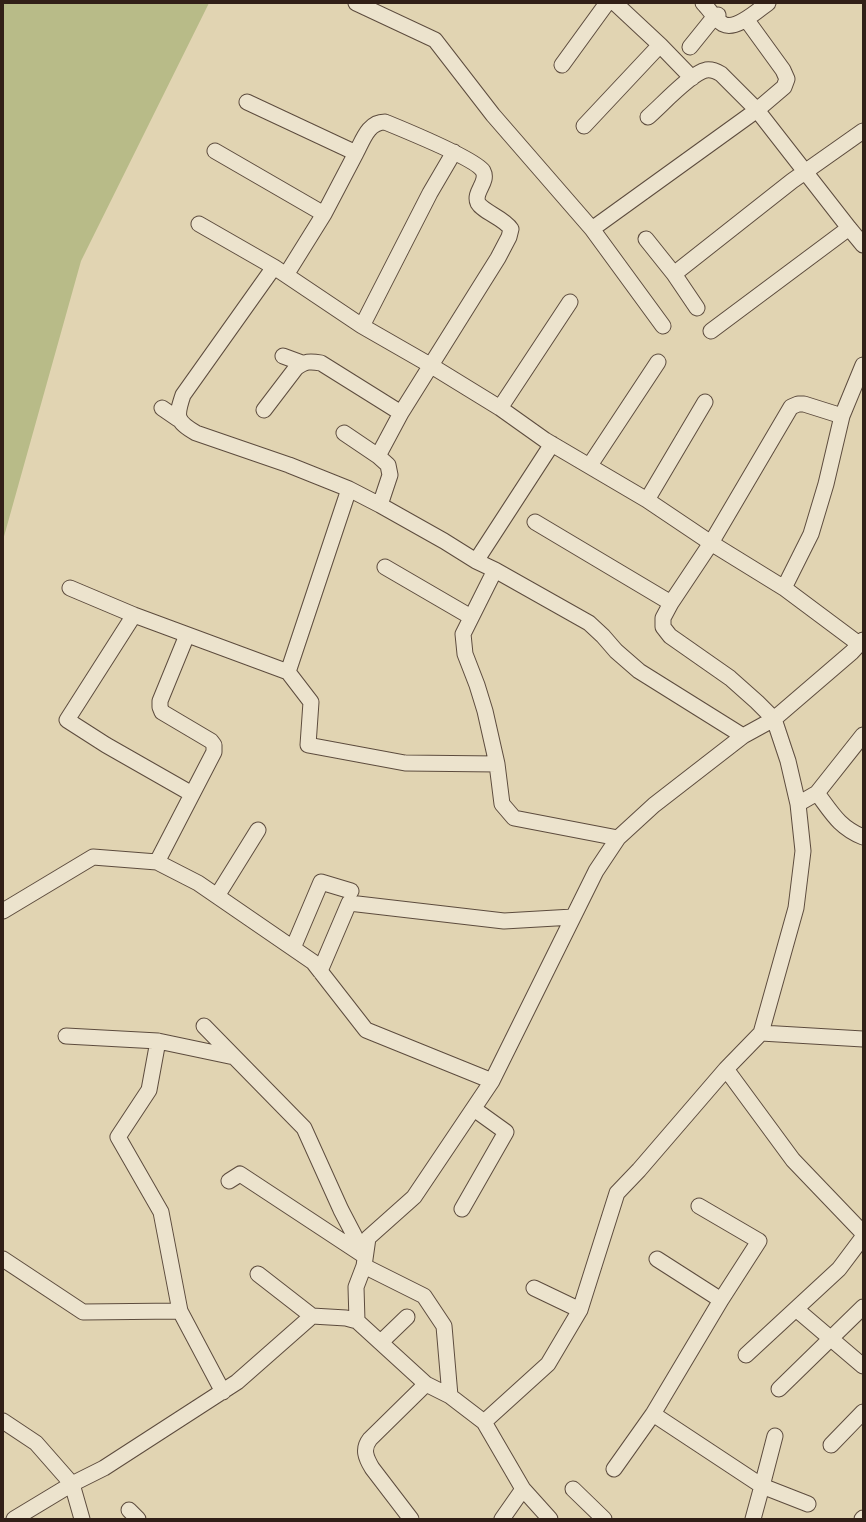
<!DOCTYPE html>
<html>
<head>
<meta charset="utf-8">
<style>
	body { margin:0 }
	#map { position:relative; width:866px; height:1522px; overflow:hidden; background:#e1d4b2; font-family:"Libre Caslon Text",serif }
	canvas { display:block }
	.frame { position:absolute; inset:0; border:4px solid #311f17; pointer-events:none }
</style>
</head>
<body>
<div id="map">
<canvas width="866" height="1522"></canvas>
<div class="frame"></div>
</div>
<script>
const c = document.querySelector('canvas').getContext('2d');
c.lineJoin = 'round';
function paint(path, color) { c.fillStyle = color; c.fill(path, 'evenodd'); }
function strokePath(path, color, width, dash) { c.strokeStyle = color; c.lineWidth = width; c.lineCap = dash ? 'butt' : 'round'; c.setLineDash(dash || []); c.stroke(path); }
paint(new Path2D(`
	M3 3H209L81 261 3 540Z`), '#b8bb88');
const minor = new Path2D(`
	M356 3 435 40 493 115 592 229 663 326
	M615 3 660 45 692 78
	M703 3C709 9 716 20 723 24 736 31 758 10 768 3
	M690 47 715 16 718 15
	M562 65 607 3
	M648 117C661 106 691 73 706 70 712 69 716 71 721 74L757 110 784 87 787 79 783 70 746 19
	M584 126 660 45
	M215 151 324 214
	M454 152 430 193 362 326 430 365 500 408 545 440 647 500 711 543 784 588 859 644
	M356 153C363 140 368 122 385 122 402 129 476 159 483 171 489 182 473 192 478 203 483 212 504 218 511 229L509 237 498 258 401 413 378 456
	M199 224 274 267 286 275 324 214 356 153 247 102
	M592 229 757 110 849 228 863 245
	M646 239 674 274 697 308
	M274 267 183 395C176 416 175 421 196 433L289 465 349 489 380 505 444 541 476 561 495 570 589 623 603 636 616 651 639 671 743 736
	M674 274 792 181 863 131
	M286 275 362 326
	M711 331 849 228
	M283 356 302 363
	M162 408 178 419
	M500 408 570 302
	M264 410 296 368C305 361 310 361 321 363L401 413
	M842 416 804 404H798L791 407 711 543 671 603 663 618V627L670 636 730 678 757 702 774 719 788 761 798 804 803 851 796 908 761 1033 863 1039
	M344 433 378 456 388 465 390 475 380 505
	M590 465 658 362
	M349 489 288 672 311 702 308 745 405 763 497 764
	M647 500 705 402
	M535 522 671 603
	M476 561 552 444
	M385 567 471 617
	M495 570 463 634 465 654 477 685 485 711 497 764 502 804 514 818 618 838
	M70 588 134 615 288 672
	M784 588 811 534 826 484 842 416 863 365
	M134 615 67 720 106 745 192 794
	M817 793C832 813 839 827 863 837
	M798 804 817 793 863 735
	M157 862 214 752V745L211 741 162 712 160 707V701L187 635
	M217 896 258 830
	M3 911 93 857 157 862 198 883 313 962 366 1030 492 1081
	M293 948 321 882 351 891
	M320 971 349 903 504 921 573 917
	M204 1026 304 1128 341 1210 365 1256
	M66 1036 158 1041 234 1057
	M158 1041 149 1090 118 1137 161 1212 180 1311 223 1392
	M726 1069 793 1160 863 1233
	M229 1181 240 1174 363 1255
	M462 1209 506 1132 474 1109
	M3 1259 83 1312 180 1311
	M657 1259 721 1300 759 1241 699 1206
	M364 1266 424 1296 444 1326 450 1396
	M258 1274 312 1316
	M534 1288 580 1310
	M796 1309 863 1366
	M381 1342 407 1317
	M746 1355 839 1269 863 1237
	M779 1389 863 1307
	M653 1414 762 1486 753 1519
	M3 1421 36 1443 72 1484 82 1519
	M484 1422 548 1364 580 1310 617 1193 639 1170 726 1069 761 1033
	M775 1436 762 1486 808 1504
	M831 1445 863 1412
	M614 1469 653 1414 721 1300
	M573 1489 604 1519
	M129 1510 138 1519
	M14 1519 72 1484 104 1468 237 1382 312 1316 346 1318 357 1321
	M411 1519 372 1468C366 1458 362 1449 370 1439L426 1384
	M502 1519 523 1489
	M550 1519 523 1489 484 1422 450 1396 426 1384 357 1321 356 1287 364 1266 368 1238 414 1197 492 1081 596 871 618 838 654 805 743 736 774 719 852 652 863 640
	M862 1519 863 1518`);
strokePath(minor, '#5d4c3e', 17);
strokePath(minor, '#ece3cd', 15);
</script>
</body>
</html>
